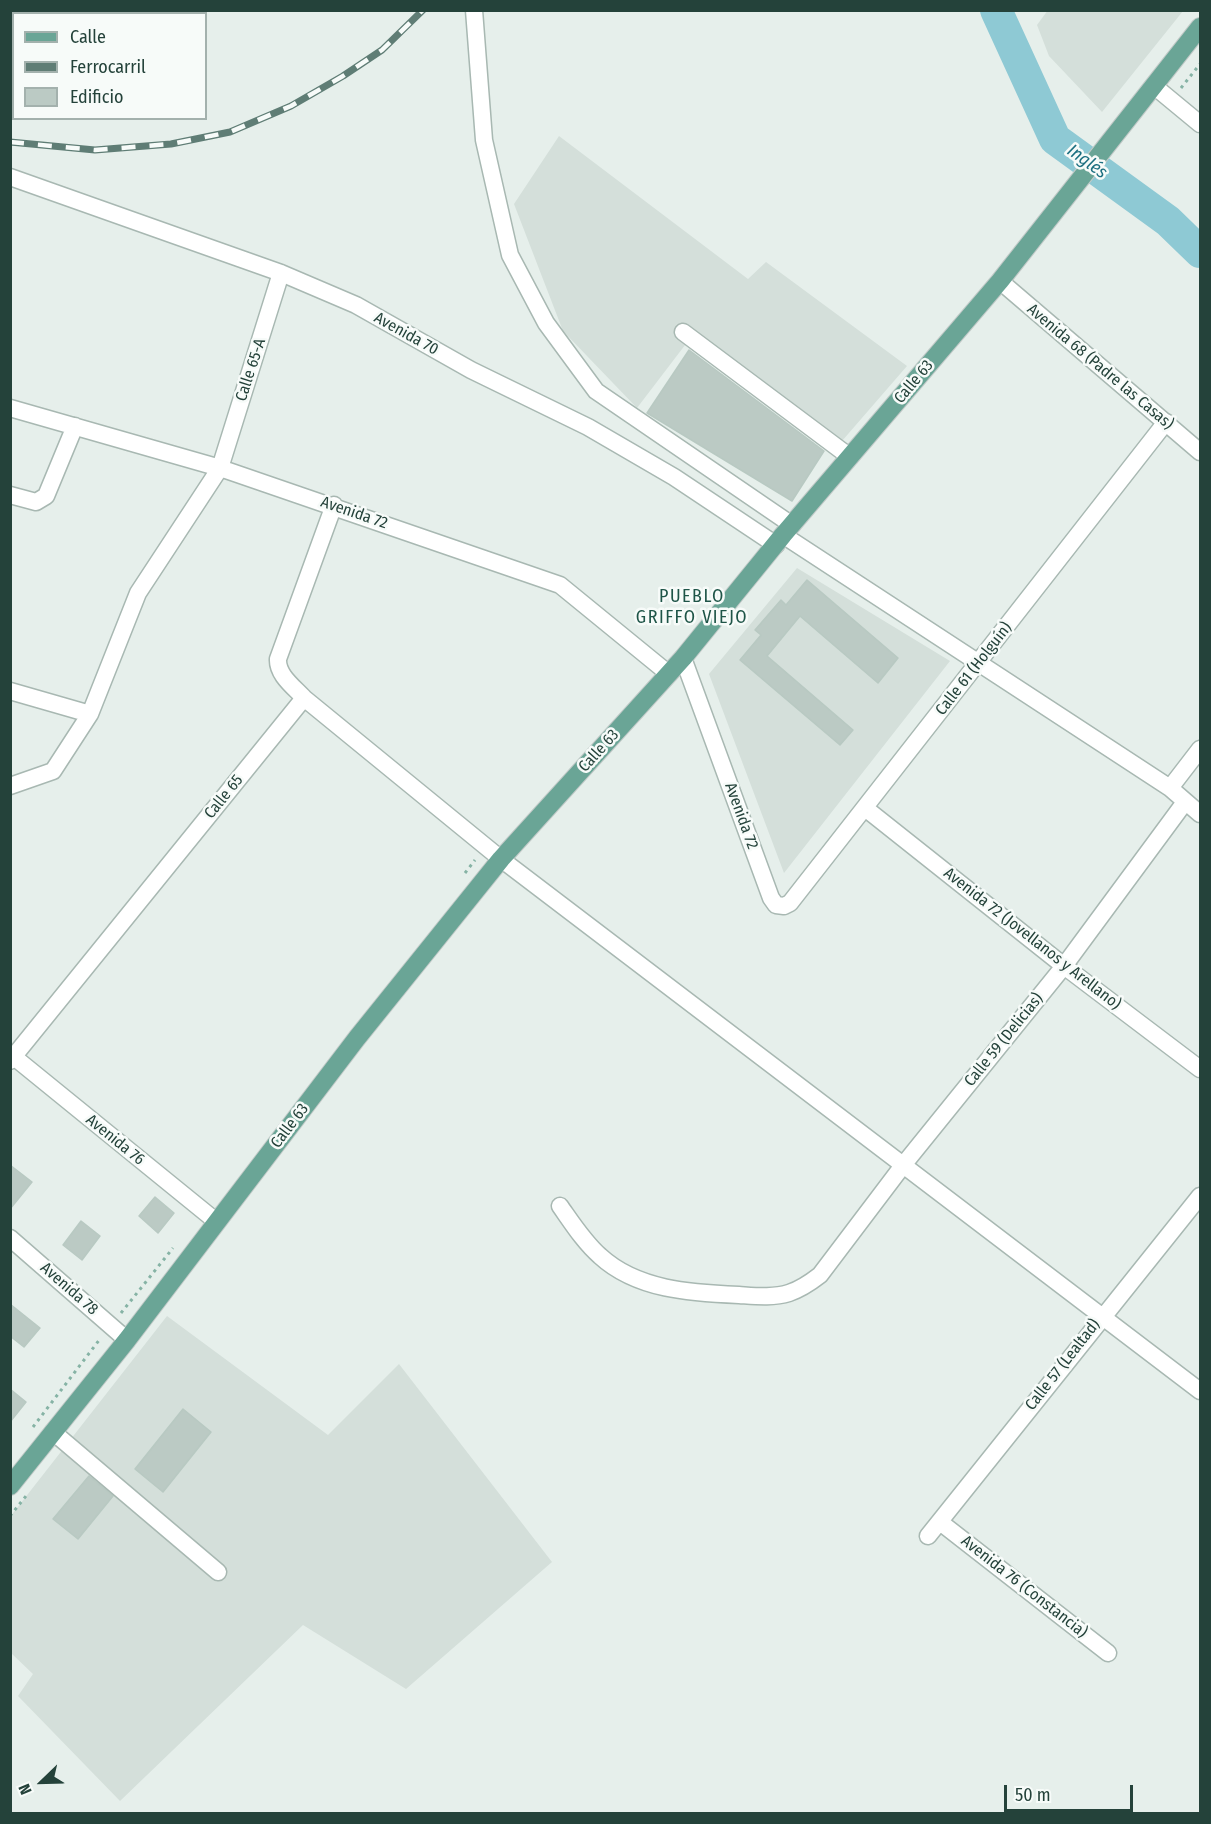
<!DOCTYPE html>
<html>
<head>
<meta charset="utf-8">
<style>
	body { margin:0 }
	#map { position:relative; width:1211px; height:1824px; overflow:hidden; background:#e6efeb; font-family:"Fira Sans Condensed",sans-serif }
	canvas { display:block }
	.frame { position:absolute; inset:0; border:12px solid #24423a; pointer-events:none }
	.legend { position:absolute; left:12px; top:12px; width:195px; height:108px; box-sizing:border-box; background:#f7fbf9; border:2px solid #a3b1ad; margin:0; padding:8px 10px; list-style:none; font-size:18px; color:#24423a }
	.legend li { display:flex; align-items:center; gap:12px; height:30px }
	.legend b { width:30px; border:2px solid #a3b1ad }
	.north { position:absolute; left:12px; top:1752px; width:60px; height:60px; -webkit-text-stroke:4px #f7fbf9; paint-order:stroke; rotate:247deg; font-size:16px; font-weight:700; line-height:24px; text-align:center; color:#24423a }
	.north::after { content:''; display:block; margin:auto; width:21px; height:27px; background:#24423a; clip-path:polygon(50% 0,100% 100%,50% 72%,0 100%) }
	.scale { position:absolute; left:1004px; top:1785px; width:129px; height:27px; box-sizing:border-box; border:3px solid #24423a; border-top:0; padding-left:8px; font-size:18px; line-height:21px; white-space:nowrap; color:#24423a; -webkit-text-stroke:4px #f7fbf9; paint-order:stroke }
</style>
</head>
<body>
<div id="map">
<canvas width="1211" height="1824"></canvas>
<div class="frame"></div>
<ul class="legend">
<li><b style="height:8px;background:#6aa596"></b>Calle</li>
<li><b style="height:8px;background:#5f7d75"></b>Ferrocarril</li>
<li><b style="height:16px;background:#bbcac4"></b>Edificio</li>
</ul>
<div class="north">N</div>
<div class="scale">50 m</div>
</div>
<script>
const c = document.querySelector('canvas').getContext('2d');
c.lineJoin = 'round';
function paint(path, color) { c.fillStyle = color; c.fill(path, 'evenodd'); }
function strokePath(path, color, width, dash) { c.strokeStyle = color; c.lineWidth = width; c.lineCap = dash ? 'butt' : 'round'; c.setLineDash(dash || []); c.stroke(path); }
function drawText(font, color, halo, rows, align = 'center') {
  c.font = font + ' "Fira Sans Condensed",sans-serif'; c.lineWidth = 5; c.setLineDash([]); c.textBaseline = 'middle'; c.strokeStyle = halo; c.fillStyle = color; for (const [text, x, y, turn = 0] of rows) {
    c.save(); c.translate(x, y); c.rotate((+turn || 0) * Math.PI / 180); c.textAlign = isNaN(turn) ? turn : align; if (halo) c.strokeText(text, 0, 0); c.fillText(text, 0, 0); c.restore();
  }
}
paint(new Path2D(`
	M1048 10H1183V11L1102 112 1049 56 1037 25Z
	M559 136 748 279 766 262 907 366 842 441 695 332 637 408 563 331 514 204Z
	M797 568 950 661 784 873 709 674Z
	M167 1316 328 1435 399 1364 552 1562 406 1689 303 1625 120 1801 18 1696 33 1674 11 1653 10 1517Z`), '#d4dfda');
strokePath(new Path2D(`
	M996 10 1055 139 1168 221 1200 252`), '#8ec9d4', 32);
const building = new Path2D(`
	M689 350 824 451 792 501 647 413Z
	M807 580 898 658 878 683 800 616 767 656 853 730 840 745 740 660 761 635 755 630 781 600 786 605Z
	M10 1165 32 1182 10 1209Z
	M155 1197 174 1213 158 1233 139 1216Z
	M81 1221 100 1236 82 1260 63 1245Z
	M10 1304 40 1328 24 1347 10 1336Z
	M10 1389 26 1402 10 1422Z
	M183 1409 211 1432 163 1492 135 1469Z
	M89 1476 113 1496 78 1539 53 1519Z`);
paint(building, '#bbcac4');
strokePath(building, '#b8c9c2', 1.5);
const minor = new Path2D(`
	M474 10 484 140 510 255 546 323 596 391 792 525
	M1154 86 1200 124
	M10 177 281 273 356 305 471 370 588 427 674 477 776 545
	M1000 281 1200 452
	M683 332 850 457
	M10 408 220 468 560 585 669 674
	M10 495 36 502 46 496 75 426
	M334 505 278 659C277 675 294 687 304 698L501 859 1200 1391
	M783 535 1170 788 1200 814
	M683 658 771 898 776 905 784 906 790 903 1166 422
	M10 691 90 714
	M10 786 53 771 90 714 138 593 220 468 281 273
	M1170 788 1200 749
	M865 808 1064 966 1200 1069
	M14 1057 217 1222
	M10 1061 304 698
	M560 1206C572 1223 584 1242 600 1256 637 1290 691 1293 739 1295 755 1296 773 1298 789 1293 801 1289 811 1282 820 1275L904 1164 1064 966 1185 802
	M10 1238 127 1340
	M53 1432 218 1572
	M940 1522 1108 1653
	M928 1536 1200 1196`);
const major = new Path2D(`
	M10 1486 127 1340 357 1038 501 859 683 658 783 535 1000 281 1200 27`);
strokePath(minor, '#a8b8b2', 19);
strokePath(major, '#c2cac8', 20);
strokePath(new Path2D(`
	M1181 88 1200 64
	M465 873 475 860
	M121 1313 173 1248
	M33 1427 100 1339
	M10 1516 26 1496`), '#86b3a5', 3, [3, 4.5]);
strokePath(minor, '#fff', 16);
strokePath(major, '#6aa596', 18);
const rail = new Path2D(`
	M10 142 95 150 171 144 230 132 291 106 343 76 382 50 423 10`);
strokePath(rail, '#5f7d75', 7);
strokePath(rail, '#f7fbf9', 4.5, [14]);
drawText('16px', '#24423a', '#f7fbf9', [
	["Avenida 70",406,334,29],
	["Avenida 68 (Padre las Casas)",1100,367,40],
	["Calle 65-A",251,370,-72],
	["Calle 63",914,382,-50],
	["Avenida 72",354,513,19],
	["Calle 61 (Holguín)",974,669,-52],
	["Calle 63",599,751,-48],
	["Calle 65",224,797,-51],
	["Avenida 72",741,816,70],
	["Avenida 72 (Jovellanos y Arellano)",1032,939,38],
	["Calle 59 (Delicias)",1004,1040,-51],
	["Calle 63",290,1126,-53],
	["Avenida 76",115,1140,39],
	["Avenida 78",69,1289,41],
	["Calle 57 (Lealtad)",1063,1365,-52],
	["Avenida 76 (Constancia)",1024,1587,38]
]);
drawText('italic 18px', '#1c6f80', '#f7fbf9', [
	["Inglés",1087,162,36]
]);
c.letterSpacing = '1.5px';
drawText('18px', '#1f5548', '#f7fbf9', [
	["PUEBLO",692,597],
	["GRIFFO VIEJO",692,618]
]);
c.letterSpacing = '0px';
</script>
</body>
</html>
